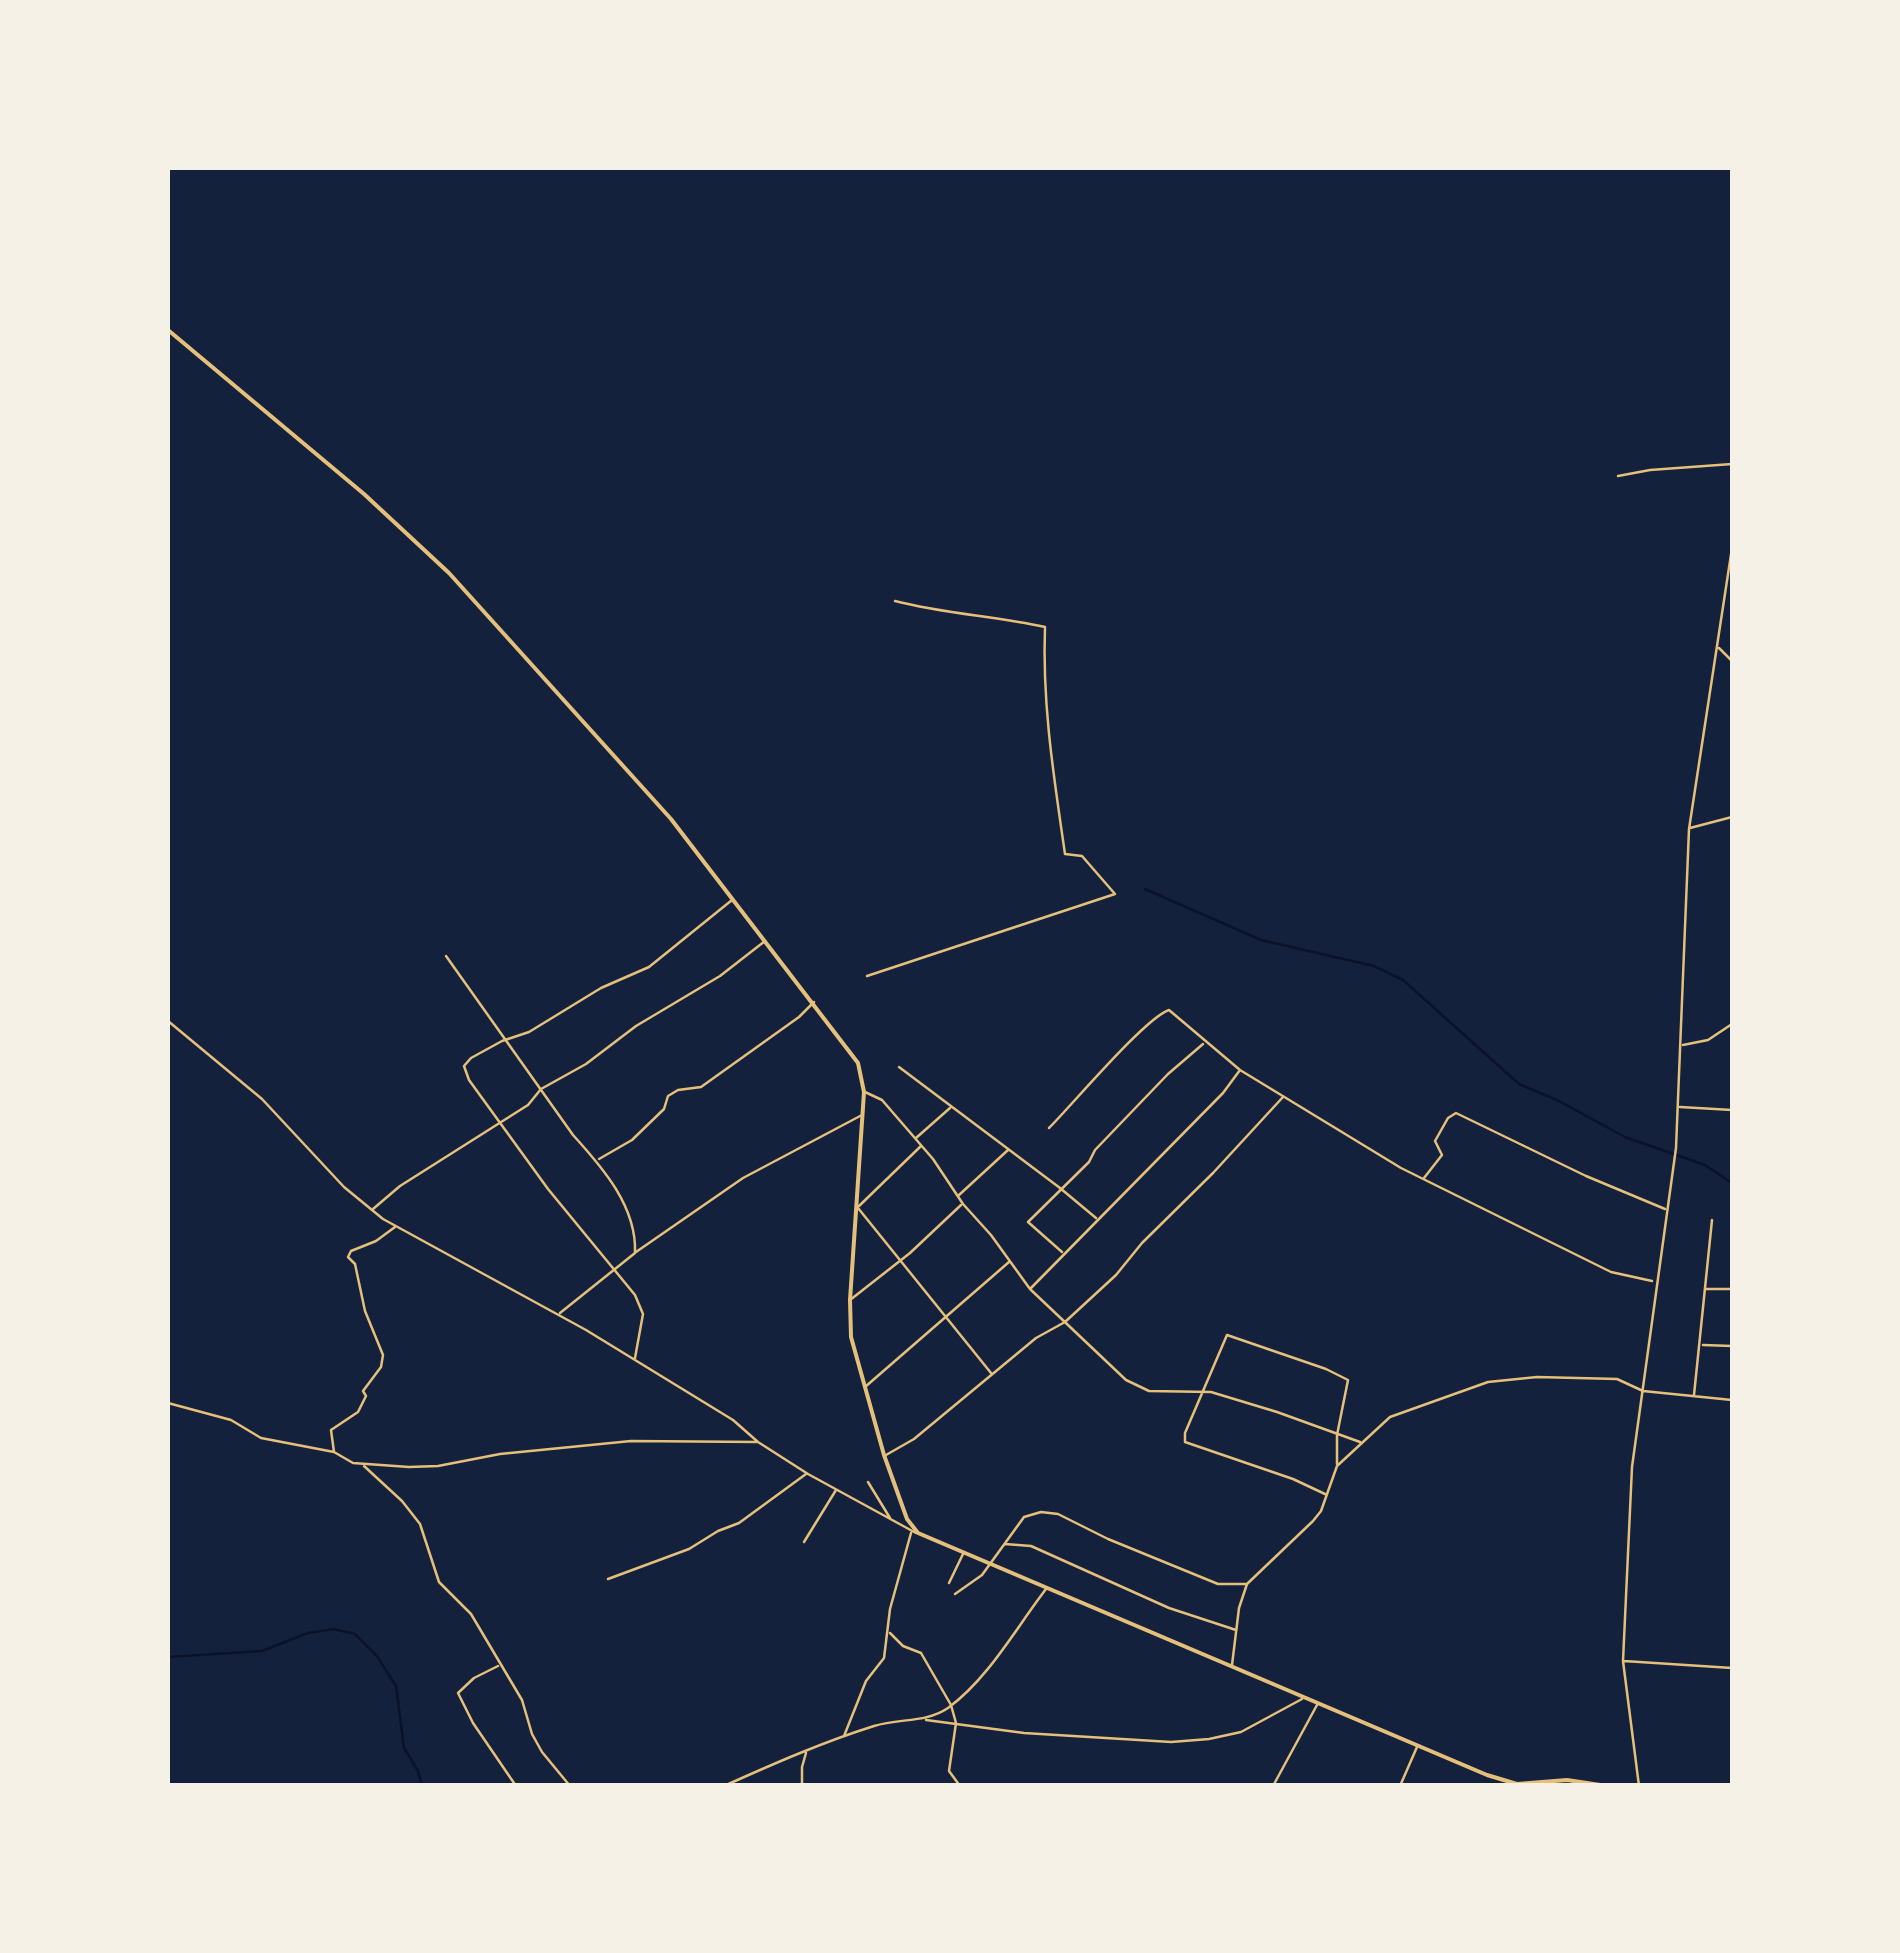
<!DOCTYPE html>
<html>
<head>
<meta charset="utf-8">
<style>
	body { margin:0 }
	#map { position:relative; width:1900px; height:1953px; overflow:hidden; background:#14213d; font-family:"Exo 2",sans-serif }
	canvas { display:block }
	.frame { position:absolute; inset:0; border:170px solid #f6f1e7; pointer-events:none }
</style>
</head>
<body>
<div id="map">
<canvas width="1900" height="1953"></canvas>
<div class="frame"></div>
</div>
<script>
const c = document.querySelector('canvas').getContext('2d');
c.lineJoin = 'round';
function strokePath(path, color, width, dash) { c.strokeStyle = color; c.lineWidth = width; c.lineCap = dash ? 'butt' : 'round'; c.setLineDash(dash || []); c.stroke(path); }
strokePath(new Path2D(`
	M1145 889 1261 940 1374 966 1403 980 1519 1084 1557 1100 1625 1137 1705 1165 1732 1183
	M168 1657 262 1651 308 1633 334 1629 355 1634 377 1656 396 1686 404 1748 418 1771 422 1786`), '#0b132b', 2.5);
strokePath(new Path2D(`
	M1618 476 1650 470 1732 464
	M1719 648 1732 661
	M1690 828 1732 817
	M446 956 573 1135C603 1168 637 1207 635 1253L560 1313
	M867 976 1115 894 1082 856 1065 854C1054 778 1042 704 1045 627 995 616 945 614 895 601
	M168 1021 262 1099 344 1187 383 1219 586 1330 733 1420 758 1442 808 1474 916 1533
	M1683 1045 1708 1040 1732 1024
	M899 1067 1060 1188 1096 1218
	M865 1092 882 1100 933 1159 963 1204 991 1235 1030 1289 1126 1380 1149 1391 1211 1392 1277 1412 1360 1442
	M1680 1107 1732 1110
	M1049 1128C1072 1105 1145 1018 1169 1010L1240 1070 1401 1168 1611 1272 1652 1281
	M916 1138 950 1108
	M599 1159 632 1140 664 1109 668 1096 678 1090 701 1087 799 1017 814 1002
	M1424 1178 1442 1155 1435 1141 1448 1118 1456 1113 1586 1176 1665 1209
	M959 1195 1008 1150
	M859 1206 921 1146
	M858 1208 991 1373
	M373 1209 400 1186 528 1105 541 1089 586 1064 636 1026 720 976 765 941
	M636 1252 743 1178 862 1115
	M1062 1252 1028 1222 1089 1162 1095 1150 1168 1074 1203 1044
	M1031 1288 1223 1093 1240 1070
	M1706 1289H1732
	M850 1300 910 1253 961 1205
	M1703 1345 1732 1346
	M635 1358 643 1314 635 1295 548 1189 469 1080 464 1066 471 1058 502 1041 529 1032 601 988 649 967 732 900
	M865 1387 1009 1262
	M1694 1395 1712 1220
	M168 1403 231 1420 261 1438 334 1452 353 1463 409 1467 438 1466 500 1454 631 1441 757 1442
	M334 1452 331 1430 358 1412 366 1396 363 1391 381 1367 383 1355 365 1311 355 1264 348 1257 351 1251 376 1241 395 1227
	M886 1455 914 1439 1036 1338 1065 1322 1116 1275 1142 1243 1213 1173 1283 1097
	M364 1466 402 1501 420 1524 439 1582 471 1614 522 1700 532 1734 542 1752 570 1786
	M868 1482 890 1518
	M1325 1494 1293 1479 1185 1442V1433L1227 1335 1326 1369 1348 1380 1337 1435V1464
	M804 1542 836 1490
	M1005 1544 1031 1546 1169 1608 1236 1630
	M608 1579 689 1549 718 1531 739 1523 806 1474
	M949 1583 963 1554
	M955 1594 982 1575 1024 1517 1041 1512 1058 1514 1108 1539 1218 1584H1246
	M890 1633 903 1646 921 1653 951 1705 956 1723 949 1771 960 1786
	M1624 1661 1732 1668
	M1232 1665 1239 1608 1247 1584 1313 1521 1321 1511 1337 1466 1390 1417 1488 1382 1537 1377 1617 1379 1643 1391 1732 1400
	M498 1666 474 1678 458 1693 473 1723 516 1786
	M926 1720 1024 1733 1171 1742 1209 1739 1241 1732 1302 1699
	M844 1736 866 1681 884 1658 890 1609 911 1533
	M724 1786C773 1764 823 1742 874 1726 900 1718 926 1723 948 1708 988 1679 1016 1628 1046 1589
	M802 1786V1767L806 1753
	M1273 1786 1317 1705
	M1400 1786 1417 1747
	M1639 1786 1623 1661 1632 1467 1676 1148 1689 829 1732 548`), '#e5c07b', 2.5);
strokePath(new Path2D(`
	M168 330 364 494 449 573 671 819 858 1063 864 1092 850 1300 851 1337 884 1455 907 1519 918 1533 1487 1775 1517 1784 1567 1780 1607 1786`), '#e5c07b', 4);
</script>
</body>
</html>
